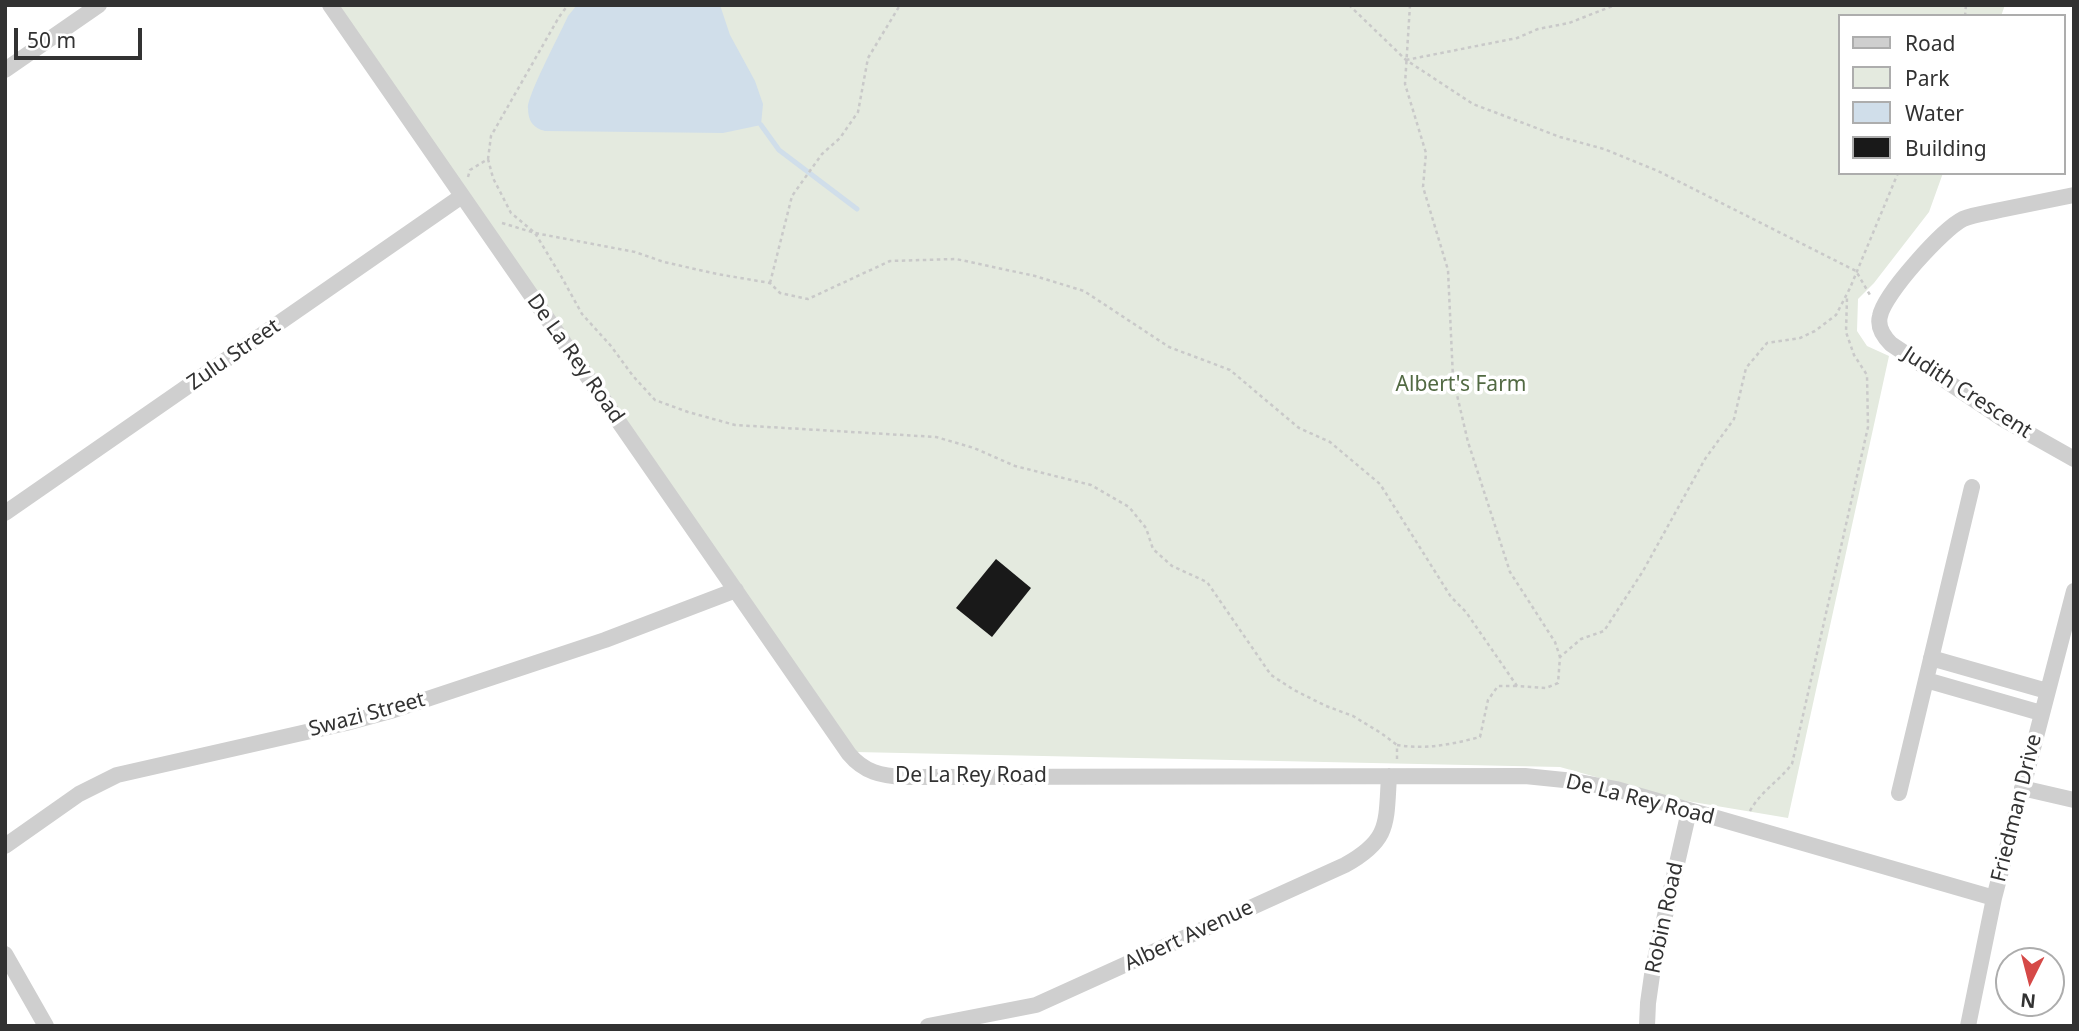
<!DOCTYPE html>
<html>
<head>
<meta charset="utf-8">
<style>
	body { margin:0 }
	#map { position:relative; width:2079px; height:1031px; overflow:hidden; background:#fff; font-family:"Noto Sans",sans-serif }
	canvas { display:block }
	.frame { position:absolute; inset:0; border:7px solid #323232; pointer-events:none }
	.legend { position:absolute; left:1838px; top:14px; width:228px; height:161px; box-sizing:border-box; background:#fff; border:2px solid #adadad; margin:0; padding:9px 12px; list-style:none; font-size:21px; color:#323232 }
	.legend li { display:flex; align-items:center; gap:14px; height:35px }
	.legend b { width:35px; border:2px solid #adadad }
	.north { position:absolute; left:1995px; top:947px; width:70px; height:70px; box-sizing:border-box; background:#fff; border:2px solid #adadad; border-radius:50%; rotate:186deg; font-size:19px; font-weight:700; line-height:28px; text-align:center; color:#323232 }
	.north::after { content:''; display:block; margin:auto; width:24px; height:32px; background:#d54947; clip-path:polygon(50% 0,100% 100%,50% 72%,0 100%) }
	.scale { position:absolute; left:14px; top:28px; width:128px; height:32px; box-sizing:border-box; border:4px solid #323232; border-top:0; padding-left:9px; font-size:21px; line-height:24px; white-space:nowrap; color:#323232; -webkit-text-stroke:5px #fff; paint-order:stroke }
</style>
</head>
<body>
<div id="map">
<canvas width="2079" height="1031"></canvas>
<div class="frame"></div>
<ul class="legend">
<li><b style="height:9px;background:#cfcfcf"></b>Road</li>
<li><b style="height:19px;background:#e4eadf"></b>Park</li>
<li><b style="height:19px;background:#d0deea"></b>Water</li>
<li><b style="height:19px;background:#191919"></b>Building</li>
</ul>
<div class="north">N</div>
<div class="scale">50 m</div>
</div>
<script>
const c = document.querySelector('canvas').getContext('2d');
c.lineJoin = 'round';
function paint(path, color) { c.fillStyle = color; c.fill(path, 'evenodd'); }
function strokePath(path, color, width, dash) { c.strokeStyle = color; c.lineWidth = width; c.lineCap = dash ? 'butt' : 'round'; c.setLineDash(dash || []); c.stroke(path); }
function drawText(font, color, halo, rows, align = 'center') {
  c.font = font + ' "Noto Sans",sans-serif'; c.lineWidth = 7; c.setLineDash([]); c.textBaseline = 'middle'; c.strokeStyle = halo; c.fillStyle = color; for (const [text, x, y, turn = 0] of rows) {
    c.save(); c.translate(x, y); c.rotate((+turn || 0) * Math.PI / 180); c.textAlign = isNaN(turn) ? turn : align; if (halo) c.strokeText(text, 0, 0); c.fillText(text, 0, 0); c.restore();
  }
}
paint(new Path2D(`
	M339 5H2005L2001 16H1839V173H1943L1929 212 1874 283 1858 299 1857 331 1867 346 1889 356 1788 818 1675 799 1560 767 855 752Z`), '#e4eadf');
paint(new Path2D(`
	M577 5H720L730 35 755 81 763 104 761 125 723 133 545 131C533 128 528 121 528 108 527 96 561 32 568 16Z`), '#d0deea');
strokePath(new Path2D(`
	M761 125 779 150 857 209`), '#d0deea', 5);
paint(new Path2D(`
	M996 559 1031 588 992 637 956 608Z`), '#191919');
strokePath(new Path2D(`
	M1349 5 1406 60 1473 104 1560 137 1604 149 1658 171 1856 271 1870 295
	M1410 5 1405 84 1426 153 1423 187 1448 270 1453 378 1468 442 1510 572 1555 642 1560 657
	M1965 16 1966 5
	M1406 60 1517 38 1538 29 1569 23 1615 5
	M488 159 493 178 511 213 535 233 561 276 582 314 611 346 633 376 655 400 688 412 735 425 936 437 974 448 1015 466 1091 485 1129 507 1146 528 1153 549 1172 566 1207 582 1271 675 1294 690 1326 706 1353 716 1381 733 1397 745
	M468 177 470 170 488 159 491 136 559 17 568 5
	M502 223 535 233 635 252 664 262 717 274 770 283 780 293 808 299 890 261 956 259 1035 276 1084 291 1169 347 1230 370 1299 428 1330 442 1380 484 1451 597 1466 612 1517 686 1546 688 1558 683 1560 657 1581 639 1604 631 1643 571 1705 459 1734 419 1746 368 1767 343 1800 338 1815 331 1836 315 1850 288 1898 173
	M770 283 792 196 822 154 840 138 858 112 868 58 900 5
	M1397 759V745C1426 750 1453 744 1480 737L1488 700 1498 686H1517
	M1750 811C1760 792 1779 781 1792 764L1868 427 1867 375 1854 355 1846 332 1847 298`), '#c9c9c9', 2.5, [3.5, 3.5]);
strokePath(new Path2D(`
	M330 5 849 754C864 772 881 776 904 777L1525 776 1574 781 1616 789 1994 898
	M5 70 99 5
	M2074 195C2049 200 2024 205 2000 210 1988 213 1975 214 1963 219 1943 229 1884 294 1880 316 1877 327 1883 336 1891 344L2003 419 2074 459
	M5 513 462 196
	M1931 658 2047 691
	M1926 680 2041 713
	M2022 788 2074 800
	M1899 793 1972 487
	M5 846 79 794 117 775 346 723 394 710 605 640 736 590
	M5 954 46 1026
	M928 1026 1036 1005 1345 865C1390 840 1386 824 1389 776
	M1647 1026 1648 1003 1653 968 1689 811
	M1968 1026 1994 898 2074 591`), '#cfcfcf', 16);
drawText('21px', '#323232', '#fff', [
	["Zulu Street",234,355,-35],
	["De La Rey Road",575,359,55],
	["Judith Crescent",1967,393,33],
	["Swazi Street",367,715,-15],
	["De La Rey Road",971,776],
	["De La Rey Road",1640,800,14],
	["Friedman Drive",2017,808,-76],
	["Robin Road",1665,918,-78],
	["Albert Avenue",1189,936,-25]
]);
drawText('21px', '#526a43', '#fff', [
	["Albert's Farm",1461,385]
]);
</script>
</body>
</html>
